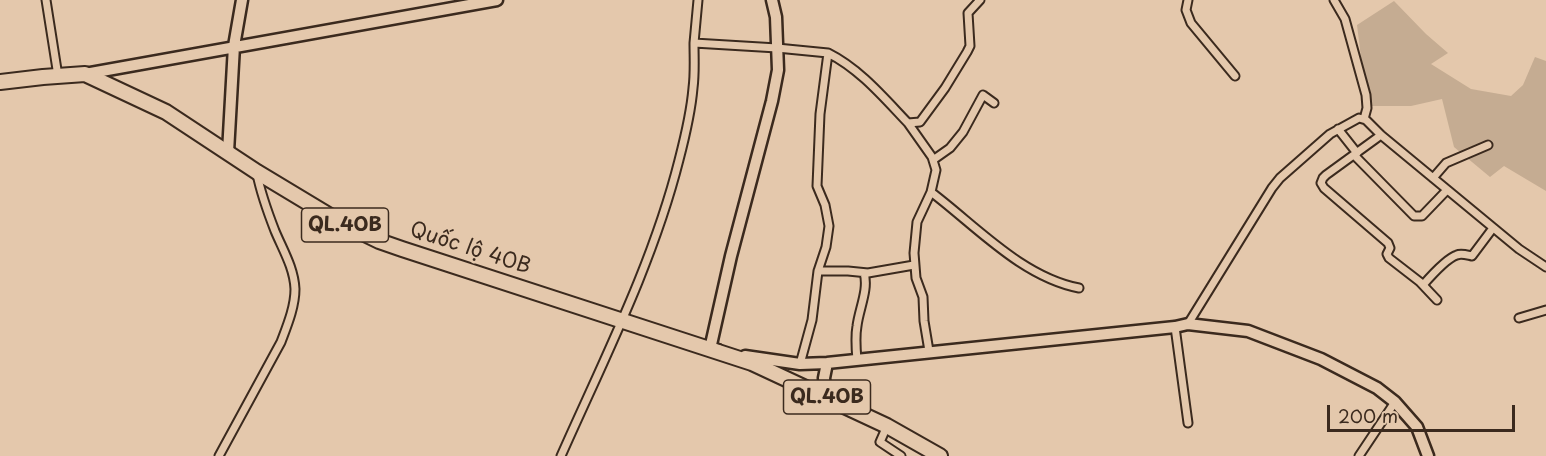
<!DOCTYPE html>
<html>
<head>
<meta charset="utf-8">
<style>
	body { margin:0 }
	#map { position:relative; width:1546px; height:456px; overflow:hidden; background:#e4c8ac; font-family:"Playpen Sans",sans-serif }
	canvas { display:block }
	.scale { position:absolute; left:1327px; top:405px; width:188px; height:27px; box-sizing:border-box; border:3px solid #3b2a1e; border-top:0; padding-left:8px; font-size:18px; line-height:21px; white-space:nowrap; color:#3b2a1e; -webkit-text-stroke:4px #e4c8ac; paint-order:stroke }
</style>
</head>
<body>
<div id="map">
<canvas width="1546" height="456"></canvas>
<div class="scale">200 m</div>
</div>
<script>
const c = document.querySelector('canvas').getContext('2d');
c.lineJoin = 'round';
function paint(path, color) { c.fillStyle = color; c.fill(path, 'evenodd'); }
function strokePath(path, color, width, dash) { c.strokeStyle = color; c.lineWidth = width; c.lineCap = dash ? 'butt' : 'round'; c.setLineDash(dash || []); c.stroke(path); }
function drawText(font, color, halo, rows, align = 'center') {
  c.font = font + ' "Playpen Sans",sans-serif'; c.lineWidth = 5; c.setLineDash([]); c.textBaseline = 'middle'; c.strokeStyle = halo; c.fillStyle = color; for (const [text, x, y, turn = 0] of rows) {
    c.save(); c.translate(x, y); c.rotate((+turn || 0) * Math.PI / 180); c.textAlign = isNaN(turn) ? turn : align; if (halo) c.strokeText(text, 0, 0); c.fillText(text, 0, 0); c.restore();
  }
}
paint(new Path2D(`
	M1394 1 1426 34 1448 53 1431 64 1471 89 1511 96 1523 85 1535 57 1546 61V191L1504 166 1490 177 1454 147 1442 99 1411 106H1367L1357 25Z`), '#c5ac92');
const street = new Path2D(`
	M46 0 58 76
	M698 0 694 43 777 48 828 53
	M1188 0 1186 10 1191 23 1235 76
	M1334 0 1345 19 1366 95 1367 108 1364 119
	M908 123 932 157 936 170 931 192 917 222 914 253 916 278 923 297 924 321 929 351
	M1338 129 1357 153
	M1381 135 1326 175 1323 178 1321 183 1324 188 1388 243 1390 248 1387 254 1389 258 1420 282 1437 300
	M1354 155 1414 216H1422L1447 190
	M933 160 950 148 963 132 983 95 994 103
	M1433 178 1446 163 1488 145
	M931 192C976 226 1022 277 1079 288
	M818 271H848L868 273 914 265
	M1423 285C1430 277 1447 258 1457 255 1461 253 1467 255 1472 256L1493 228
	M1519 318 1546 310
	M1188 324 1272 188 1280 178 1330 134 1359 118 1366 120 1381 135 1519 249 1546 267
	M1175 327 1188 423
	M857 360C856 349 855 337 857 326 859 309 869 289 864 273
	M800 364 812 320 818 271 826 247 829 226 825 205 817 186 820 114 828 53C860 69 884 98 908 123L920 122 945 88 967 52 970 46 968 13 980 0
	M887 426 880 442 901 456
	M219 456 281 342C287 326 295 307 295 289 294 268 283 250 275 231 268 213 261 194 257 174
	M561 456C604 359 653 263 679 160 685 137 691 112 693 88 695 73 694 58 694 43
	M1359 456 1395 402`);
const secondary = new Path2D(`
	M85 74 497 0
	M228 152 234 46 242 0
	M718 350 710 349 731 256 772 101 778 70 776 17 772 0
	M745 356 800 364 827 363 1175 327 1188 324 1248 331 1321 359 1377 388 1395 402 1417 427 1428 456
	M826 397 824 378 827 363`);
const highway = new Path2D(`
	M0 82 43 77 85 74 166 112 257 172 340 222 379 241 402 249 752 363 887 426 940 456`);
strokePath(street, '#3b2a1e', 11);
strokePath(secondary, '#3b2a1e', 15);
strokePath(highway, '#3b2a1e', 18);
strokePath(street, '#e4c8ac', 7);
strokePath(secondary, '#e4c8ac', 10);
strokePath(highway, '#e4c8ac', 14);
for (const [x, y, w] of [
	[345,225,87],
	[827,397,87]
]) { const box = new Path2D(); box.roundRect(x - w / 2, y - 17, w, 34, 4.5); c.fillStyle = '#e4c8ac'; c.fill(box); strokePath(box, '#3b2a1e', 1.5); }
drawText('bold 20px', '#3b2a1e', null, [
	["QL.40B",345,225],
	["QL.40B",827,397]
]);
drawText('21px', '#3b2a1e', '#e4c8ac', [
	["Quốc lộ 40B",470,249,18]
]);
</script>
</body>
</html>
